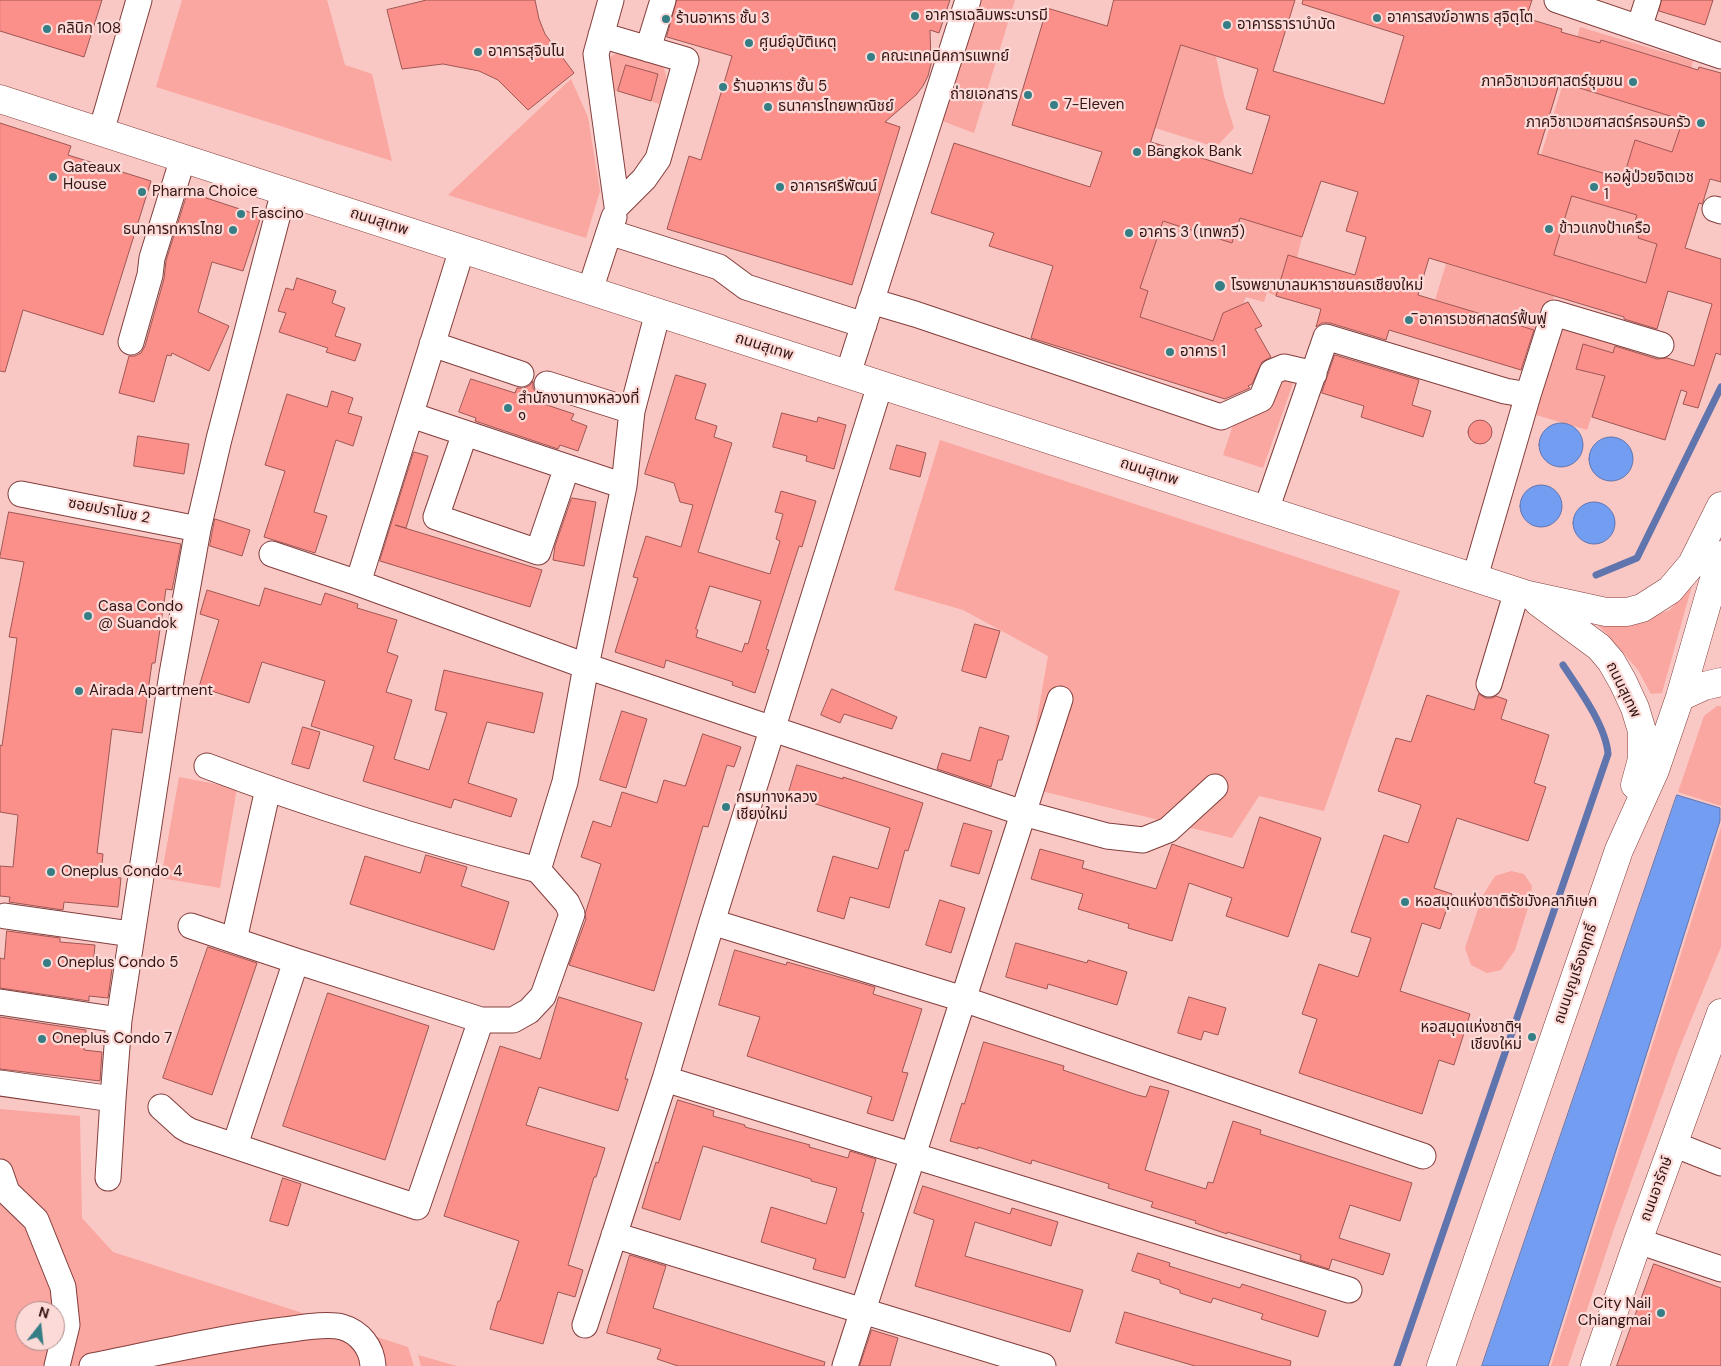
<!DOCTYPE html>
<html>
<head>
<meta charset="utf-8">
<style>
	body { margin:0 }
	#map { position:relative; width:1721px; height:1366px; overflow:hidden; background:#fac8c4; font-family:"DM Sans",sans-serif }
	canvas { display:block }
	.north { position:absolute; left:15px; top:1301px; width:50px; height:50px; box-sizing:border-box; background:#fcdad7; border:1px solid #ac8b89; border-radius:50%; rotate:16deg; font-size:14px; font-weight:700; line-height:20px; text-align:center; color:#331514 }
	.north::after { content:''; display:block; margin:auto; width:18px; height:22px; background:#367e85; clip-path:polygon(50% 0,100% 100%,50% 72%,0 100%) }
</style>
</head>
<body>
<div id="map">
<canvas width="1721" height="1366"></canvas>
<div class="north">N</div>
</div>
<script>
const c = document.querySelector('canvas').getContext('2d');
c.lineJoin = 'round';
function paint(path, color) { c.fillStyle = color; c.fill(path, 'evenodd'); }
function strokePath(path, color, width, dash) { c.strokeStyle = color; c.lineWidth = width; c.lineCap = dash ? 'butt' : 'round'; c.setLineDash(dash || []); c.stroke(path); }
function drawText(font, color, halo, rows, align = 'center') {
  c.font = font + ' "DM Sans","Noto Sans Thai",sans-serif'; c.lineWidth = 4.5; c.setLineDash([]); c.textBaseline = 'middle'; c.strokeStyle = halo; c.fillStyle = color; for (const [text, x, y, turn = 0] of rows) {
    c.save(); c.translate(x, y); c.rotate((+turn || 0) * Math.PI / 180); c.textAlign = isNaN(turn) ? turn : align; if (halo) c.strokeText(text, 0, 0); c.fillText(text, 0, 0); c.restore();
  }
}
paint(new Path2D(`
	M182 0H327L345 65 372 74 392 161 156 87Z
	M977 0H1015L974 133 937 119Z
	M1580 27 1693 61 1690 73 1683 65 1602 40 1599 46 1577 39Z
	M1180 45 1216 56 1224 96 1234 128 1216 147 1155 128Z
	M620 52 661 63C671 79 664 88 659 104L651 101 658 74 626 65 618 91 612 90 607 64 611 56Z
	M1565 77 1571 86 1683 120 1681 127 1697 131 1689 157 1635 141 1623 179 1541 155Z
	M571 79 588 117 600 191 586 238 448 195Z
	M1553 190 1637 215 1632 230 1640 232 1638 238 1684 252 1672 291 1512 243 1514 237 1556 249 1565 217Z
	M1168 204 1232 243 1240 218 1302 237 1297 258 1288 256 1276 296 1267 292 1264 302 1246 297 1243 304 1223 313 1213 341 1140 317 1148 291 1133 286 1144 278Z
	M1446 264 1554 296 1542 332 1435 300Z
	M1562 325 1617 342 1587 430 1536 415Z
	M1276 376 1295 378 1263 468 1223 455 1234 422Z
	M940 440 1400 591 1324 811 1259 796 1232 838 1025 787 1048 656 963 610 894 590Z
	M1693 582 1662 693 1651 694 1638 670 1606 633 1592 620 1633 623 1670 610Z
	M1717 706H1721V806L1678 792 1704 716Z
	M179 777 237 788 220 888 161 878Z
	M1721 827V947L1679 1049 1614 1229 1568 1366H1551Z
	M1511 871 1524 874 1532 886 1531 898 1515 950 1501 970 1487 973 1471 965 1465 948 1482 897 1495 876Z
	M0 1109 80 1116 82 1218 113 1252 408 1347 414 1366H0ZM25 1311H55V1341H25Z
	M418 1355 457 1366H421Z`), '#faa6a1');
const water = new Path2D(`
	M1539 445a22 22 0 1 1 44 0a22 22 0 1 1-44 0Z
	M1589 459a22 22 0 1 1 44 0a22 22 0 1 1-44 0Z
	M1520 506a21 21 0 1 1 42 0a21 21 0 1 1-42 0Z
	M1573 523a21 21 0 1 1 42 0a21 21 0 1 1-42 0Z
	M1677 795 1720 808V821L1548 1366H1482Z`);
paint(water, '#739df0');
strokePath(water, '#6074ae', 1);
strokePath(new Path2D(`
	M1596 575 1637 558 1721 387
	M1397 1366 1608 754C1606 726 1579 689 1563 665`), '#6074ae', 7);
const building = new Path2D(`
	M0 0H102L84 57 0 31Z
	M427 0H535L539 19 545 34 574 73 528 110 498 80 479 71 443 64 402 69 387 10Z
	M677 0H950L939 33 930 30 931 64 928 76 923 86 916 95 885 122 900 127 852 285 667 229 689 156 701 160 732 56 667 37Z
	M1114 0H1295L1273 71 1384 104 1404 36 1302 4 1303 0H1532L1526 18 1562 29 1561 32 1600 43 1601 40 1698 70 1699 67 1721 73V182L1710 179 1703 202 1702 204 1699 203 1685 248 1721 259V355L1716 353 1698 408 1683 404 1687 392 1681 390 1665 440 1592 417 1605 376 1576 369 1583 344 1613 353 1615 346 1657 359 1667 358 1694 366 1712 304 1668 291 1657 329 1624 319V317L1429 258 1418 295 1534 330 1521 370 1389 330 1386 340 1330 323H1322L1316 327 1321 309 1276 296 1288 255 1355 275 1366 237 1346 231 1358 192 1321 181 1302 237 1240 218 1232 243 1163 221 1140 288 1148 291 1140 317 1213 341 1223 313 1248 302 1262 326 1255 329 1271 357 1262 362 1252 384 1248 386 1250 388 1225 399 1031 338 1053 266 989 246 994 233 931 213 954 143 1090 187 1102 152 1012 125 1047 8 1107 26ZM1181 45 1258 69 1246 109 1270 116 1252 174 1151 142ZM1560 82 1683 120 1672 152 1635 140 1623 179 1538 154ZM1572 196 1637 215 1632 230 1640 232 1638 238 1657 244 1646 283 1554 255Z
	M1662 0H1713L1705 25 1659 11Z
	M626 65 658 74 651 101 618 91Z
	M0 123 71 146 68 155 151 181 103 335 23 310 5 372 0 371Z
	M188 192 261 216 243 271 212 262 198 312 229 326 209 371 172 353 171 356 167 355 154 402 119 393 129 356H135L141 353 145 346 164 279 166 261Z
	M297 278 336 291 332 303 345 308 335 336 361 344 355 361 326 352 328 348 279 332 286 313 278 311 286 288 293 290Z
	M1335 355 1419 380 1412 405 1431 411 1423 437 1361 417 1364 406 1322 393Z
	M676 375 706 384 695 419 717 426 714 437 732 443 698 552 770 574 780 541 776 539 783 514 775 512 781 491 816 501 802 547 799 546 766 649 769 650 755 693 732 685 733 682 666 660 664 668 615 652 638 578 633 577 646 536 681 547 693 505 680 502 674 483 645 474ZM710 586 761 601 748 644 745 643 742 652 696 637 698 630 696 629Z
	M471 379 515 393 517 388H524L530 385 533 381V388L536 393 543 398 541 403 574 414 571 420 587 426 578 451 560 445 558 449 475 421 476 418 459 412Z
	M332 391 353 398 348 413 362 417 353 446 336 440 314 512 327 516 315 553 264 537 285 471 265 465 287 394 327 407Z
	M782 413 817 422 818 417 846 425 834 469 806 461 807 456 773 447Z
	M1468 432a12 12 0 1 1 24 0a12 12 0 1 1-24 0Z
	M138 436 189 444 184 474 134 466Z
	M897 445 926 453 920 477 890 469Z
	M414 452 428 456 406 528 395 525 542 570 530 607 380 561Z
	M572 498 596 502 584 566 553 560 555 546Z
	M9 512 181 544 172 590 166 589 155 663H152L142 733 112 729 97 853 103 854 101 876 121 878 118 907 64 902 63 910 9 902 10 897 0 896V866L13 867 18 815 0 812V745L2 746 17 638 9 637 24 562 0 558Z
	M215 519 250 530 242 556 210 546Z
	M265 588 321 605 325 593 358 604 357 608 397 620 387 652 398 656 386 692 412 700 394 759 429 770 447 713 435 710 444 670 543 693 534 733 487 722 468 783 517 799 511 817 454 799 451 808 363 781 374 746 311 726 325 681 262 662 249 703 199 687 219 620 200 614 207 590 259 606Z
	M975 624 1000 631 986 678 962 671Z
	M832 689 897 717 892 729 844 714 840 723 821 715Z
	M1479 694 1485 698H1492L1496 696 1507 700 1501 719 1549 735 1534 783 1546 787 1528 841 1457 818 1434 888 1452 894 1446 911 1440 929 1422 923 1400 991 1470 1014 1454 1065 1439 1060 1422 1114 1299 1073 1317 1019 1302 1014 1319 964 1358 977 1371 938 1351 932 1384 835 1408 843 1421 805 1378 791 1396 738 1411 742 1427 695 1474 710Z
	M622 711 647 719 626 788 600 780Z
	M303 727 320 732 309 769 292 764Z
	M980 727 1009 736 1002 760H998L991 787 937 769 942 753 970 761Z
	M703 734 741 747 734 767 727 765 708 827 703 826 654 991 569 965 586 919 585 914 601 864 581 857 593 821 611 827 622 792 657 803 664 780 685 786Z
	M797 765 843 779V777L923 803 908 851 905 850 889 908 850 897 844 919 817 911 833 856 878 869 890 828 788 795Z
	M1260 817 1321 838 1288 937 1226 916 1232 898 1189 883 1172 941 1128 928 1129 924 1078 909 1083 894 1031 879 1040 849 1084 861 1082 868 1156 889 1172 844 1243 868Z
	M964 823 992 831 979 874 951 866Z
	M426 855 467 867 461 886 509 902 494 950 350 904 365 856 420 873Z
	M940 900 965 908 951 953 926 945Z
	M7 931 60 938V942L95 945 93 967 112 969 108 998 89 996V1001L0 988V958L4 959Z
	M1016 943 1087 963 1088 960 1127 972 1117 1005 1048 984 1047 989 1006 977Z
	M208 947 257 963 212 1095 163 1078Z
	M735 950 786 965 787 962 875 987 873 994 922 1009 902 1072 908 1073 893 1121 867 1113 872 1097 747 1056 760 1017 719 1005Z
	M328 993 429 1026 385 1160 283 1126Z
	M559 997 642 1023 625 1079H628L618 1111 539 1087 526 1125 605 1148 596 1177H594L568 1265 583 1270 575 1297 558 1292 543 1344 490 1329 498 1301H500L519 1241 444 1216 500 1046 540 1059Z
	M1189 997 1226 1008 1218 1035 1204 1031 1201 1040 1178 1033Z
	M0 1017 86 1030 84 1050 102 1052 100 1081 0 1069Z
	M984 1042 1064 1066 1063 1070 1137 1095 1146 1097 1150 1086 1169 1091 1145 1170 1206 1189 1208 1182 1213 1183 1233 1121 1261 1130 1260 1134 1412 1183 1400 1221 1350 1205 1339 1238 1390 1254 1383 1275 1332 1259 1329 1269 1300 1260 1301 1255 1227 1232V1234L1195 1223 1196 1221 1151 1207 1153 1202 1108 1188 1109 1184 1032 1160 1031 1164 978 1147V1149L950 1141 962 1103 964 1104Z
	M678 1100 714 1111 713 1116 745 1125V1127L810 1145 809 1147 848 1158 850 1151 876 1159 861 1212 864 1213 845 1278 813 1269 816 1259 761 1242 771 1207 826 1224 837 1188 811 1181V1179L703 1146 680 1220 642 1208 656 1162 658 1163Z
	M283 1178 301 1184 288 1226 270 1221Z
	M923 1186 1010 1214 1012 1208 1058 1222 1051 1246 975 1222 965 1256 1083 1290 1070 1332 915 1286 934 1220 914 1213Z
	M1138 1253 1170 1263 1169 1266 1240 1288 1242 1284 1326 1311 1318 1337 1261 1319 1263 1314 1213 1298 1211 1303 1180 1293V1290L1160 1283V1280L1132 1271Z
	M630 1255 666 1266 653 1308 825 1362 824 1366H678L657 1359 661 1349 607 1333Z
	M1654 1264 1721 1288V1366H1617Z
	M1125 1312 1291 1361 1290 1366H1195L1116 1343Z
	M872 1330 898 1338 890 1366H860Z`);
paint(building, '#fb908b');
strokePath(building, '#9e5653', 1);
const minor = new Path2D(`
	M1557 0 1721 56
	M1639 28 1648 0
	M601 35 686 60 658 159 644 179 617 206 596 54 611 0
	M648 49 663 0
	M101 132 139 0
	M1715 209 1721 211
	M609 232 719 267 746 287 864 325
	M590 290 614 217
	M871 301 915 314 1221 417 1261 399 1272 372 1284 367 1314 374
	M131 342 150 275 152 258 183 158
	M432 344 521 374
	M848 374 968 0
	M547 384 632 411
	M1528 395 1554 313 1661 345
	M465 433 436 517 538 552 567 467
	M624 486 632 411 658 312
	M21 494 198 529
	M1266 510 1326 337 1505 391 1528 395 1475 577
	M272 554 358 583 586 666 773 729 1023 813 1107 836 1143 840 1168 830 1215 787
	M358 583 462 249
	M1489 684 1517 591
	M207 766C315 807 426 841 538 870
	M5 916 131 934
	M712 922 963 999 1423 1156
	M191 926 296 961 481 1020H513L529 1011 543 996 572 914 567 903 538 870 565 782 586 666 624 486 411 415
	M234 940 268 789
	M0 1002 119 1020
	M665 1079 1349 1290
	M0 1083 113 1099
	M161 1107 183 1127 190 1131 417 1207 481 1020
	M1673 1144 1721 1163
	M235 1145 296 961
	M0 1172 7 1192 36 1220 63 1287 67 1325 57 1366
	M108 1178 113 1099 119 1020 172 674 198 529 219 439 284 191
	M614 1235 1043 1366
	M1638 1241 1721 1269
	M585 1325 665 1079 712 922 880 385
	M92 1366C156 1353 220 1338 284 1330 300 1328 327 1323 342 1327 360 1332 372 1348 373 1366
	M845 1366 1060 699`);
const major = new Path2D(`
	M0 99 1528 595 1606 612H1627L1642 608 1670 590 1692 564 1721 506
	M1538 602 1599 647 1611 661 1623 682 1635 708 1642 731V759L1635 785
	M1680 697 1704 686 1721 682
	M1441 1366 1619 850 1655 770 1680 697 1721 555
	M1595 1366 1638 1241 1721 1013`);
strokePath(minor, '#833e3c', 27);
strokePath(major, '#833e3c', 29);
strokePath(minor, '#fff', 25);
strokePath(major, '#fff', 28);
for (const [x, y, r, color] of [
	[915,16,5,"#367e85"],
	[1377,18,5,"#367e85"],
	[666,19,5,"#367e85"],
	[1227,25,5,"#367e85"],
	[47,29,5,"#367e85"],
	[749,43,5,"#367e85"],
	[478,52,5,"#367e85"],
	[871,57,5,"#367e85"],
	[1633,82,5,"#367e85"],
	[723,87,5,"#367e85"],
	[1028,95,5,"#367e85"],
	[1054,105,5,"#367e85"],
	[768,107,5,"#367e85"],
	[1701,123,5,"#367e85"],
	[1137,152,5,"#367e85"],
	[53,177,5,"#367e85"],
	[780,187,5,"#367e85"],
	[1594,187,5,"#367e85"],
	[142,192,5,"#367e85"],
	[241,214,5,"#367e85"],
	[1549,229,5,"#367e85"],
	[233,230,5,"#367e85"],
	[1129,233,5,"#367e85"],
	[1220,286,6,"#367e85"],
	[1409,320,5,"#367e85"],
	[1170,352,5,"#367e85"],
	[508,408,5,"#367e85"],
	[88,616,5,"#367e85"],
	[79,691,5,"#367e85"],
	[726,807,5,"#367e85"],
	[51,872,5,"#367e85"],
	[1405,902,5,"#367e85"],
	[47,963,5,"#367e85"],
	[1532,1037,5,"#367e85"],
	[42,1039,5,"#367e85"],
	[1661,1313,5,"#367e85"]
]) { const dot = new Path2D(); dot.arc(x, y, r, 0, 2 * Math.PI); c.fillStyle = color; c.fill(dot); strokePath(dot, '#fcdad7', 2); }
drawText('15px', '#331514', '#fcdad7', [
	["อาคารเฉลิมพระบารมี",925,16],
	["อาคารสงฆ์อาพาธ สุจิตฺโต",1387,18],
	["ร้านอาหาร ชั้น 3",676,19],
	["อาคารธาราบำบัด",1237,25],
	["คลินิก 108",57,29],
	["ศูนย์อุบัติเหตุ",759,43],
	["อาคารสุจินโน",488,52],
	["คณะเทคนิคการแพทย์",881,57],
	["ภาควิชาเวชศาสตร์ชุมชน",1623,82,"right"],
	["ร้านอาหาร ชั้น 5",733,87],
	["ถ่ายเอกสาร",1018,95,"right"],
	["7-Eleven",1064,105],
	["ธนาคารไทยพาณิชย์",778,107],
	["ภาควิชาเวชศาสตร์ครอบครัว",1691,123,"right"],
	["Bangkok Bank",1147,152],
	["Gateaux",63,168],
	["House",63,185],
	["หอผู้ป่วยจิตเวช",1604,178],
	["1",1604,195],
	["อาคารศรีพัฒน์",790,187],
	["Pharma Choice",152,192],
	["Fascino",251,214],
	["ข้าวแกงป้าเครือ",1559,229],
	["ธนาคารทหารไทย",223,230,"right"],
	["อาคาร 3 (เทพกวี)",1139,233],
	["โรงพยาบาลมหาราชนครเชียงใหม่",1231,286],
	["ิอาคารเวชศาสตร์ฟื้นฟู",1419,320],
	["อาคาร 1",1180,352],
	["สำนักงานทางหลวงที่",518,399],
	["๑",518,416],
	["Casa Condo",98,607],
	["@ Suandok",98,624],
	["Airada Apartment",89,691],
	["กรมทางหลวง",736,798],
	["เชียงใหม่",736,815],
	["Oneplus Condo 4",61,872],
	["หอสมุดแห่งชาติรัชมังคลาภิเษก",1415,902],
	["Oneplus Condo 5",57,963],
	["หอสมุดแห่งชาติฯ",1522,1028,"right"],
	["เชียงใหม่",1522,1045,"right"],
	["Oneplus Condo 7",52,1039],
	["City Nail",1651,1304,"right"],
	["Chiangmai",1651,1321,"right"]
], 'left');
drawText('15px', '#331514', '#fcdad7', [
	["ถนนสุเทพ",379,222,18],
	["ถนนสุเทพ",764,347,18],
	["ถนนสุเทพ",1149,472,18],
	["ซอยปราโมช 2",109,511,11],
	["ถนนสุเทพ",1623,690,64],
	["ถนนบุญเรืองฤทธิ์",1576,974,-71],
	["ถนนอารักษ์",1657,1189,-70]
]);
</script>
</body>
</html>
